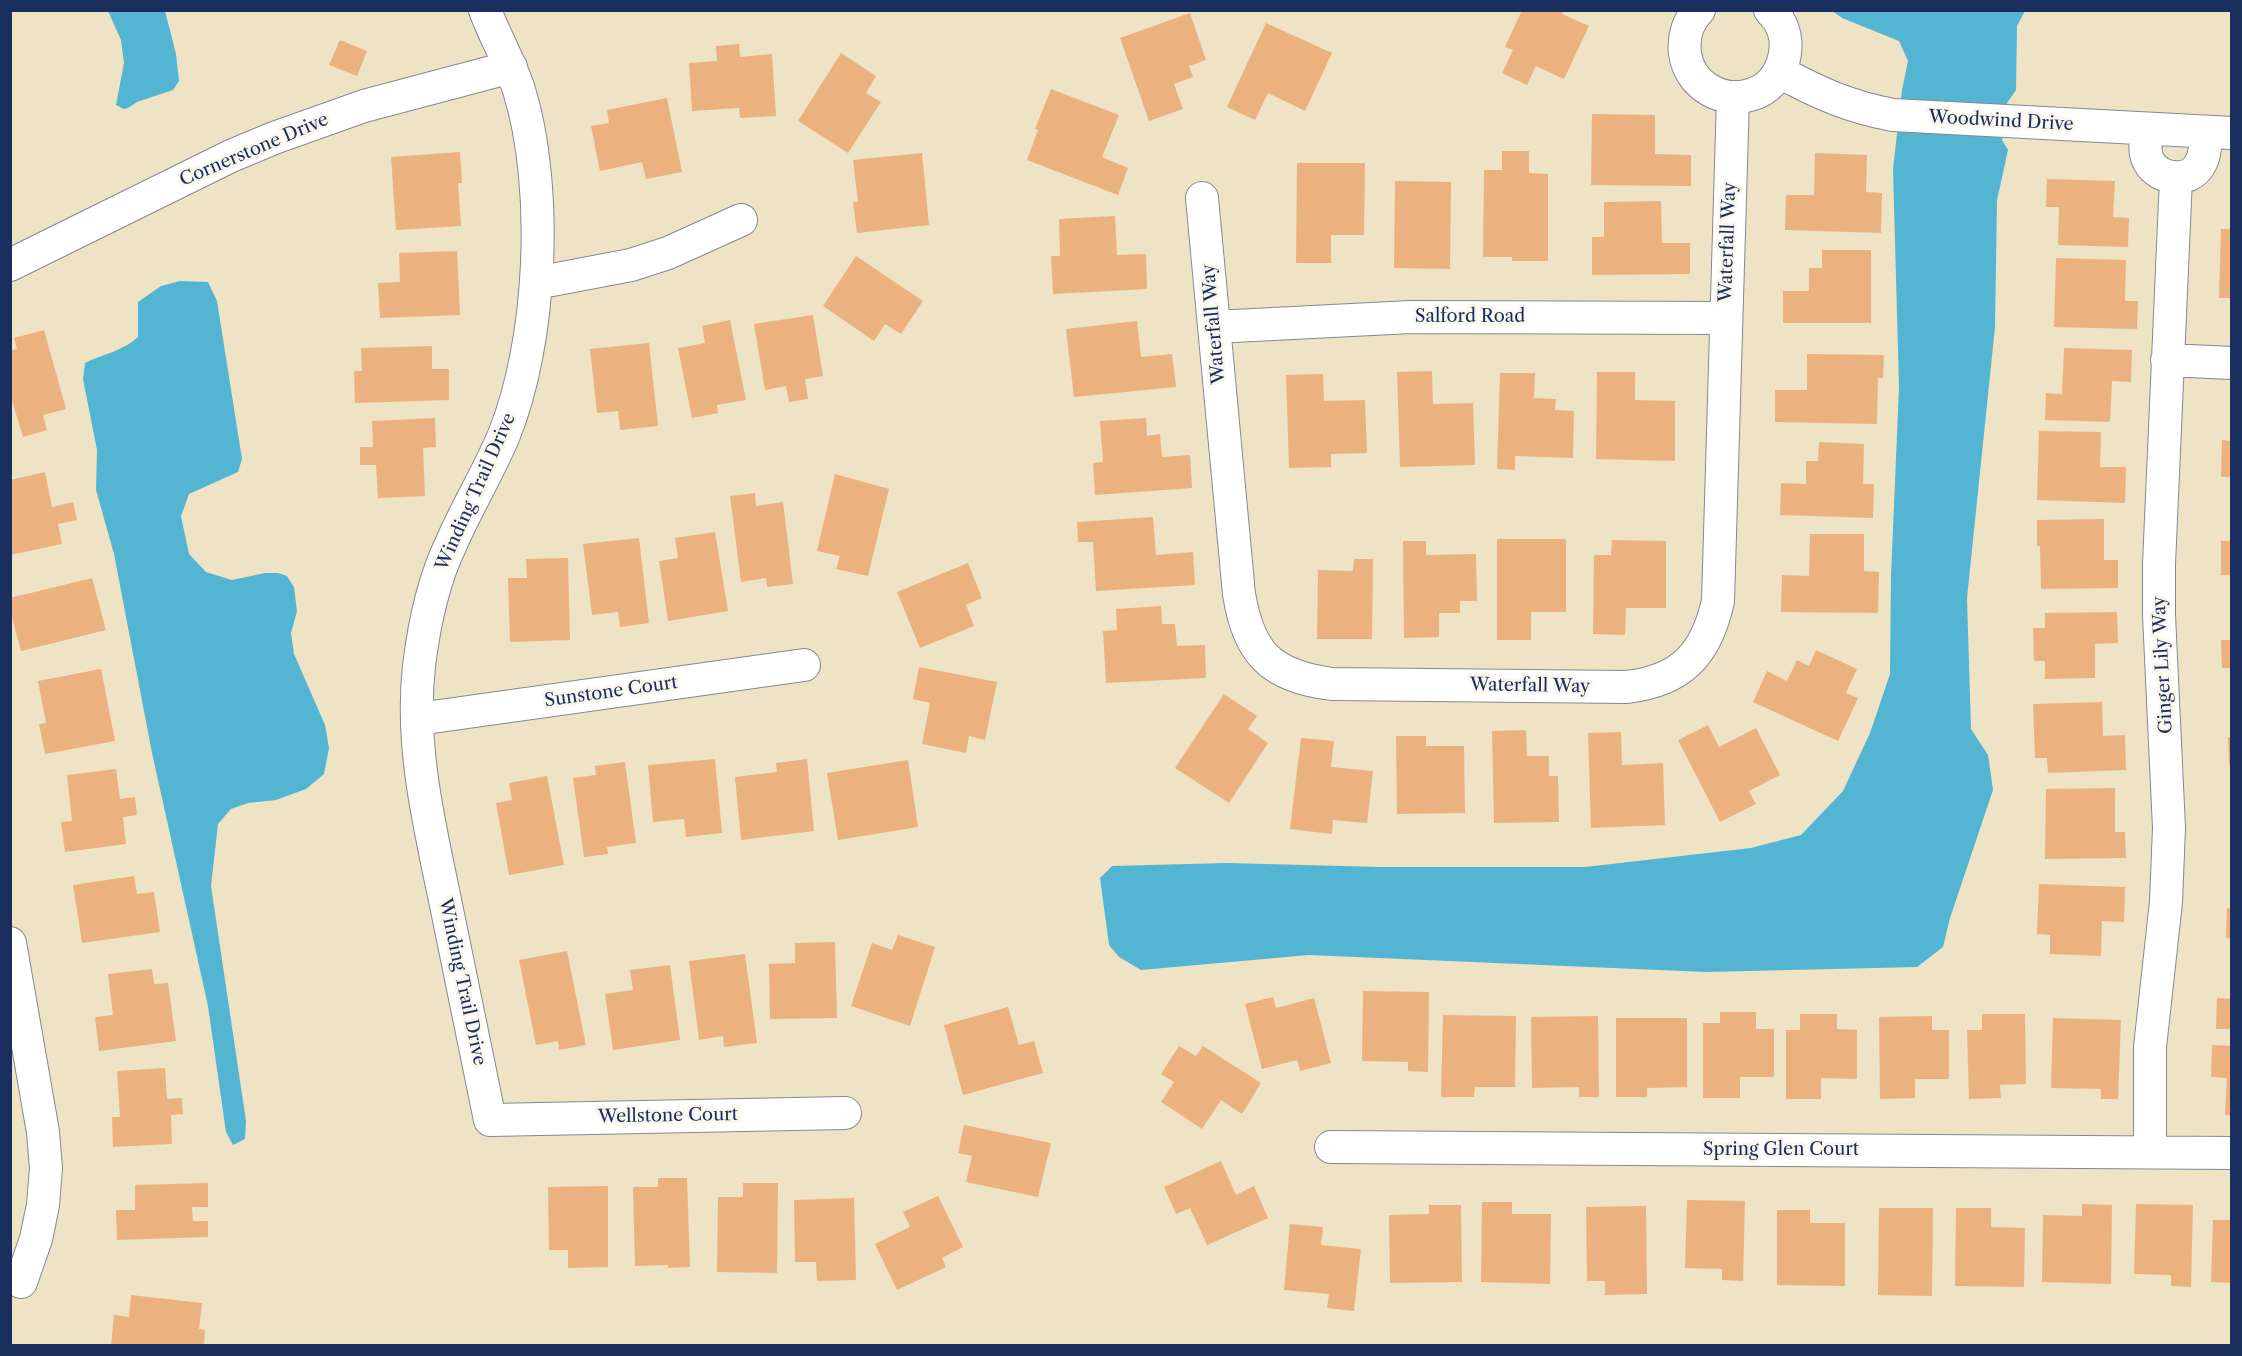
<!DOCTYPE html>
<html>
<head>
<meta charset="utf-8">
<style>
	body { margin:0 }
	#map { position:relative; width:2242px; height:1356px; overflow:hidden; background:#eee3c4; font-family:"Libre Caslon Text",serif }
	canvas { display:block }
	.frame { position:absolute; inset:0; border:12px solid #1b2f5e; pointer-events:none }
</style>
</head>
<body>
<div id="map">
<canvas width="2242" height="1356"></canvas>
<div class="frame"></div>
</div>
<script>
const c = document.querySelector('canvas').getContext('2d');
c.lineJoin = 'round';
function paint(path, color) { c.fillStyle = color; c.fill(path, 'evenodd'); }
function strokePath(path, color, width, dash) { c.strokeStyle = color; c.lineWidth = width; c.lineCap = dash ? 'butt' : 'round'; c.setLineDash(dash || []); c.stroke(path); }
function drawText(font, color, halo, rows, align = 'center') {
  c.font = font + ' "Libre Caslon Text",serif'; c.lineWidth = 6; c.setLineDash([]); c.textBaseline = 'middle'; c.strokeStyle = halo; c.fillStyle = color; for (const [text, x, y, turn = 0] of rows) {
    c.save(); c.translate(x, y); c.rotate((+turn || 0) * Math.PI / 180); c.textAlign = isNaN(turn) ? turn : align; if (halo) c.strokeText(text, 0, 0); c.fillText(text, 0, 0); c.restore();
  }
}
paint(new Path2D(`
	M108 11H165L176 54 179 81 173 90 137 102 128 108 124 109 116 105 124 63 121 40Z
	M1832 11H2025L2017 26 2016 90 2007 103 2002 140 2008 150 1997 200 1995 327 1967 598 1971 729 1988 755 1993 790 1950 918 1943 947 1917 967 1706 972 1309 955 1141 970 1119 957 1109 945 1100 878 1112 866 1227 863 1381 867H1585L1751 848 1801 835 1843 791 1870 733 1890 674 1891 576 1899 387 1893 169 1902 90 1908 61 1899 41 1842 18Z
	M180 281 208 282 217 301 242 459 238 472 189 494 181 516 189 554 206 572 232 580 265 573H278L287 576 294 587 297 611 291 633 294 654 325 725 329 748 324 774 306 789 276 800 248 803 231 809 218 824 211 886 246 1121 245 1139 233 1145 226 1132 208 1006 152 753 114 554 96 490 97 450 83 379 85 363C103 354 123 351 138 337V302L161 286Z`), '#53b5d2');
paint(new Path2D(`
	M1522 10H1564L1562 14 1589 26 1564 79 1536 66 1527 85 1502 73 1513 50 1505 47Z
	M1190 13 1206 60 1189 66 1193 77 1174 84 1183 109 1149 121 1120 38Z
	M1266 23 1332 53 1305 111 1268 93 1255 120 1227 107Z
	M340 40 367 51 357 76 329 65Z
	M739 44 740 57 772 54 776 116 740 118 739 108 692 111 689 63 717 61 716 46Z
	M841 53 876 76 866 93 881 102 848 153 798 121Z
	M1051 89 1119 115 1102 157 1128 168 1118 195 1027 160 1038 130 1035 129Z
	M667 98 682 172 646 179 642 162 600 171 591 126 609 123 607 110Z
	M1592 114 1655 115V154L1691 155V186L1591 185Z
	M1502 151H1529V173L1548 174V261H1512V257H1483L1484 170H1502Z
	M460 152 462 183H458L461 226 396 230 391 157Z
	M922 153 929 225 857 233 853 202H858L853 160Z
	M1815 153 1867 155 1866 192 1882 193 1881 233 1785 230 1786 195H1814Z
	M1297 163H1365L1364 235H1331V263H1296Z
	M2047 179 2115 181 2113 217 2129 218 2128 247 2058 245 2059 207H2046Z
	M1395 181 1451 182 1450 269 1394 268Z
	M1661 201 1662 243H1690V274L1592 275V237H1604V202Z
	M1115 216 1117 255 1146 254 1147 289 1053 294 1051 256H1060L1059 219Z
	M2221 229H2232V298H2219Z
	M1822 250H1871V323H1783V291H1809V268H1822Z
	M457 251 460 315 380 318 378 283 400 282 399 253Z
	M856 256 923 301 901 334 885 324 874 341 823 306Z
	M2056 258 2126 260 2125 301H2138L2137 329 2054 327Z
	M813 315 823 376 805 379 808 399 789 402 786 386 765 390 754 324Z
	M730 320 746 400 717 405 718 413 692 418 678 348 705 343 702 326Z
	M1137 321 1141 357 1172 354 1176 387 1074 397 1066 329Z
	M44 330 66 409 43 415 47 430 23 437 10 394V351L17 349 14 338Z
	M649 343 658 426 620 430 618 411 597 413 590 349Z
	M432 346V369H449V400L355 403 354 371H362L361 348Z
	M2064 348 2132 350 2131 382 2112 381 2110 422 2045 420 2046 393 2062 394Z
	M1807 354 1884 355 1883 378H1878L1877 424 1775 422V390H1807Z
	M1432 371 1433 404 1473 403 1475 465 1400 467 1397 372Z
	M1597 372H1635V400L1675 401V461L1596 459Z
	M1500 373H1535L1534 398 1556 399 1555 410 1574 411 1573 458 1515 456V470L1497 469Z
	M1323 374 1324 401 1365 400 1367 453 1331 454V467L1289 468 1286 375Z
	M435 418 436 447 423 448 425 496 378 498 376 465H360V447H373L372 421Z
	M1146 418 1147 436 1160 434 1162 457 1190 455 1192 488 1095 495 1093 463 1103 462 1100 421Z
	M2039 431 2101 432 2100 467H2126L2125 503 2037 500Z
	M2222 440 2232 441V477H2221Z
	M1819 442 1864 444 1863 484H1874L1873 518 1780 515 1781 483 1806 484V461H1818Z
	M45 472 52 507 73 502 77 520 58 524 62 544 10 555V480Z
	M835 474 889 489 868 576 836 569 840 556 817 551Z
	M755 493 756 506 783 502 793 584 767 587 766 578 741 582 730 496Z
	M1153 517 1156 555 1193 552 1195 585 1096 591 1093 542H1078L1077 522Z
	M2104 519V560H2118V588L2041 589 2040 546H2037V520Z
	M715 532 728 611 668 621 659 561 678 558 675 538Z
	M1810 534H1864V571L1879 572 1878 613 1781 612 1782 575 1809 576Z
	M639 538 649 623 620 627 618 612 592 615 583 544Z
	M1497 539H1566V612H1531V640H1497Z
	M1612 540 1666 541V608H1626L1625 635 1593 634 1594 555H1611Z
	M1403 541H1426V555L1476 554 1477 601H1460V613H1439V637L1404 638Z
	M2221 541H2232V575H2221Z
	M568 558 570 640 510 642 508 578H527L526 559Z
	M1354 559H1373L1372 639H1317L1318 570 1353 571Z
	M968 563 982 598 966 605 974 626 920 648 897 592Z
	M92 578 106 630 21 651 10 610V598Z
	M1161 606 1162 624H1175L1177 646 1205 645 1206 678 1106 683 1103 631 1117 630 1116 609Z
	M2117 612 2118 643 2095 644V678L2045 679V661H2034L2033 628H2045V613Z
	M2221 640H2232V668H2222Z
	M1816 650 1857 669 1846 693 1858 698 1838 741 1753 702 1767 671 1787 681 1797 660 1809 666Z
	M919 667 997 682 985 740 969 736 966 753 922 744 930 703 913 699Z
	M101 669 115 741 45 754 39 724 46 723 38 681Z
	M1224 694 1257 716 1248 729 1268 743 1229 803 1175 768Z
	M2102 702 2103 736 2125 735 2126 770 2048 773 2047 758H2035L2033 704Z
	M1708 725 1719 747 1756 728 1780 775 1749 791 1756 804 1720 822 1678 740Z
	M1526 730 1527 756H1549V776H1558L1559 822 1494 823 1492 731Z
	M1621 732 1622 765 1663 763 1665 825 1591 828 1588 733Z
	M1396 736H1426V746H1464L1465 813 1397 814Z
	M2228 737H2232V764L2229 765Z
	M1301 738 1334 741 1331 767 1373 771 1367 823 1333 820 1332 834 1290 829Z
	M715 759 722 833 686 837 684 819 653 822 648 765Z
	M807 759 814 831 741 840 735 777 777 772 776 763Z
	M908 760 918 827 838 840 827 773Z
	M625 762 636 843 607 847 608 854 584 857 573 778 596 775 595 766Z
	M116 769 120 799 135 797 137 815 123 817 126 844 65 852 61 822 72 821 67 775Z
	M547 776 564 865 509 875 496 803 512 800 509 783Z
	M2115 788V832H2125L2126 858 2045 859 2046 789Z
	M134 876 137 894 154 892 160 932 82 943 73 885Z
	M2039 884 2125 887 2124 922 2102 921 2101 956 2050 954V935L2037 934Z
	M2227 908 2232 909V939L2226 938Z
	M898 935 935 947 910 1026 851 1006 872 943 892 950Z
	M835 942 837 1018 770 1019 769 964 795 963V943Z
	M567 951 586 1045 559 1050 558 1041 536 1045 519 960Z
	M745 954 757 1043 724 1047 723 1036 699 1040 689 961Z
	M670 965 680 1040 613 1050 605 994 633 990 630 970Z
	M152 969 154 984 168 983 176 1041 99 1051 95 1017 113 1015 108 974Z
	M1363 991 1429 992 1428 1072 1408 1071V1062L1362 1061Z
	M1273 997 1276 1008 1314 998 1331 1063 1300 1071 1297 1060 1262 1069 1245 1004Z
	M2217 998 2232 999V1029H2216Z
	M1008 1007 1019 1045 1034 1041 1043 1073 963 1095 944 1025Z
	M1720 1012H1756V1029H1774V1077H1740V1098H1703V1023H1720Z
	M1800 1014H1837V1029L1857 1030V1079L1821 1078V1099H1786V1030H1800Z
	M1982 1014H2025L2026 1084 2000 1085 2001 1098 1969 1099 1967 1030H1982Z
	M1443 1015 1516 1016 1515 1087H1475L1474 1097H1441Z
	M1598 1016 1599 1097H1579V1087L1532 1088 1531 1017Z
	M1932 1016V1030H1949V1079H1915V1098L1880 1099 1879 1017Z
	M1616 1018H1687V1087L1647 1088V1097H1616Z
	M2053 1018 2121 1020 2118 1099H2101V1089L2051 1088Z
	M2212 1045 2232 1046V1115H2225L2227 1078 2211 1077Z
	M1179 1046 1196 1056 1203 1046 1261 1083 1242 1114 1221 1100 1202 1129 1161 1102 1174 1082 1161 1074Z
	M165 1068 167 1099 182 1098 183 1114 171 1115 172 1144 113 1147 112 1117H120L117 1071Z
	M964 1125 1051 1143 1038 1197 966 1182 972 1156 958 1153Z
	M1221 1161 1236 1195 1254 1186 1268 1218 1207 1245 1190 1208 1176 1214 1164 1187Z
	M658 1178H687L690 1267 668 1268V1265L635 1266 633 1187H658Z
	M208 1183V1207H192L193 1221H208V1237L117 1240 116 1210H135V1185Z
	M743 1183H778L777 1273 717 1272 718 1197H743Z
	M608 1186V1267L568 1268V1250H549L548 1187Z
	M938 1196 963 1247 942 1258 946 1267 897 1290 875 1244 910 1227 903 1212Z
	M854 1198 856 1280 817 1281 816 1262H795L794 1200Z
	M1687 1200 1745 1201 1743 1281 1722 1280V1269L1685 1268Z
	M1482 1202H1512V1214H1551L1550 1284 1481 1282Z
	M2082 1204 2112 1205 2111 1284 2042 1282 2043 1215 2082 1216Z
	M2136 1204 2193 1205 2191 1287 2171 1286V1275L2134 1274Z
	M1429 1205H1461L1462 1282 1390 1283 1389 1215 1429 1214Z
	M1646 1206 1647 1294 1605 1295V1281H1587L1586 1207Z
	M1879 1208H1933L1932 1296 1878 1295Z
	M1956 1208H1991V1227L2025 1228 2024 1287 1955 1286Z
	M1777 1210H1810V1223H1845V1286L1777 1285Z
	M2213 1220H2232V1283L2211 1282Z
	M1290 1224 1323 1227 1321 1245 1361 1249 1354 1311 1327 1308 1329 1294 1284 1290Z
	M131 1295 202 1303 199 1329 205 1330 204 1346H111L114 1315 129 1317Z`), '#ebb280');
const street = new Path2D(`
	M485 10C495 37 510 62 519 90 549 187 542 341 504 435 488 473 467 507 451 544 433 581 424 625 419 666 410 745 429 823 445 900 460 973 475 1046 490 1120L845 1113
	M1699 10C1688 21 1683 37 1685 53 1689 85 1722 105 1753 94 1782 85 1794 46 1779 21 1777 17 1773 14 1770 10
	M1780 72C1818 93 1850 107 1893 115L2232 133
	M2147 129C2146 139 2143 152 2149 162 2159 180 2190 184 2200 164 2206 155 2205 143 2206 132
	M1202 198 1239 594C1249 654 1271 676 1332 684L1626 687C1681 681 1706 655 1718 601L1733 97
	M10 265 231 156 274 138 364 106 511 67
	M536 283 631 265 668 253 741 220
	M1214 327 1411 317 1725 318
	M2167 360 2232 363
	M418 719 804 665
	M10 943 43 1132 46 1168 43 1205 36 1239 21 1282
	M1331 1147 2232 1153
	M2150 1152V1047L2166 902 2169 828 2159 615V564L2176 178`);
strokePath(street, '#848991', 34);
strokePath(street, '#fff', 32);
drawText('18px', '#1b2f5e', '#fbf7ec', [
	["Woodwind Drive",2001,121,3],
	["Cornerstone Drive",254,150,-23],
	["Waterfall Way",1728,242,-88],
	["Salford Road",1470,317],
	["Waterfall Way",1214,324,-95],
	["Winding Trail Drive",476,492,-66],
	["Ginger Lily Way",2163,665,-93],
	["Waterfall Way",1530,686,1],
	["Sunstone Court",611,692,-8],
	["Winding Trail Drive",462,982,78],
	["Wellstone Court",668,1116,-1],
	["Spring Glen Court",1781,1150]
]);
</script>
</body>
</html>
